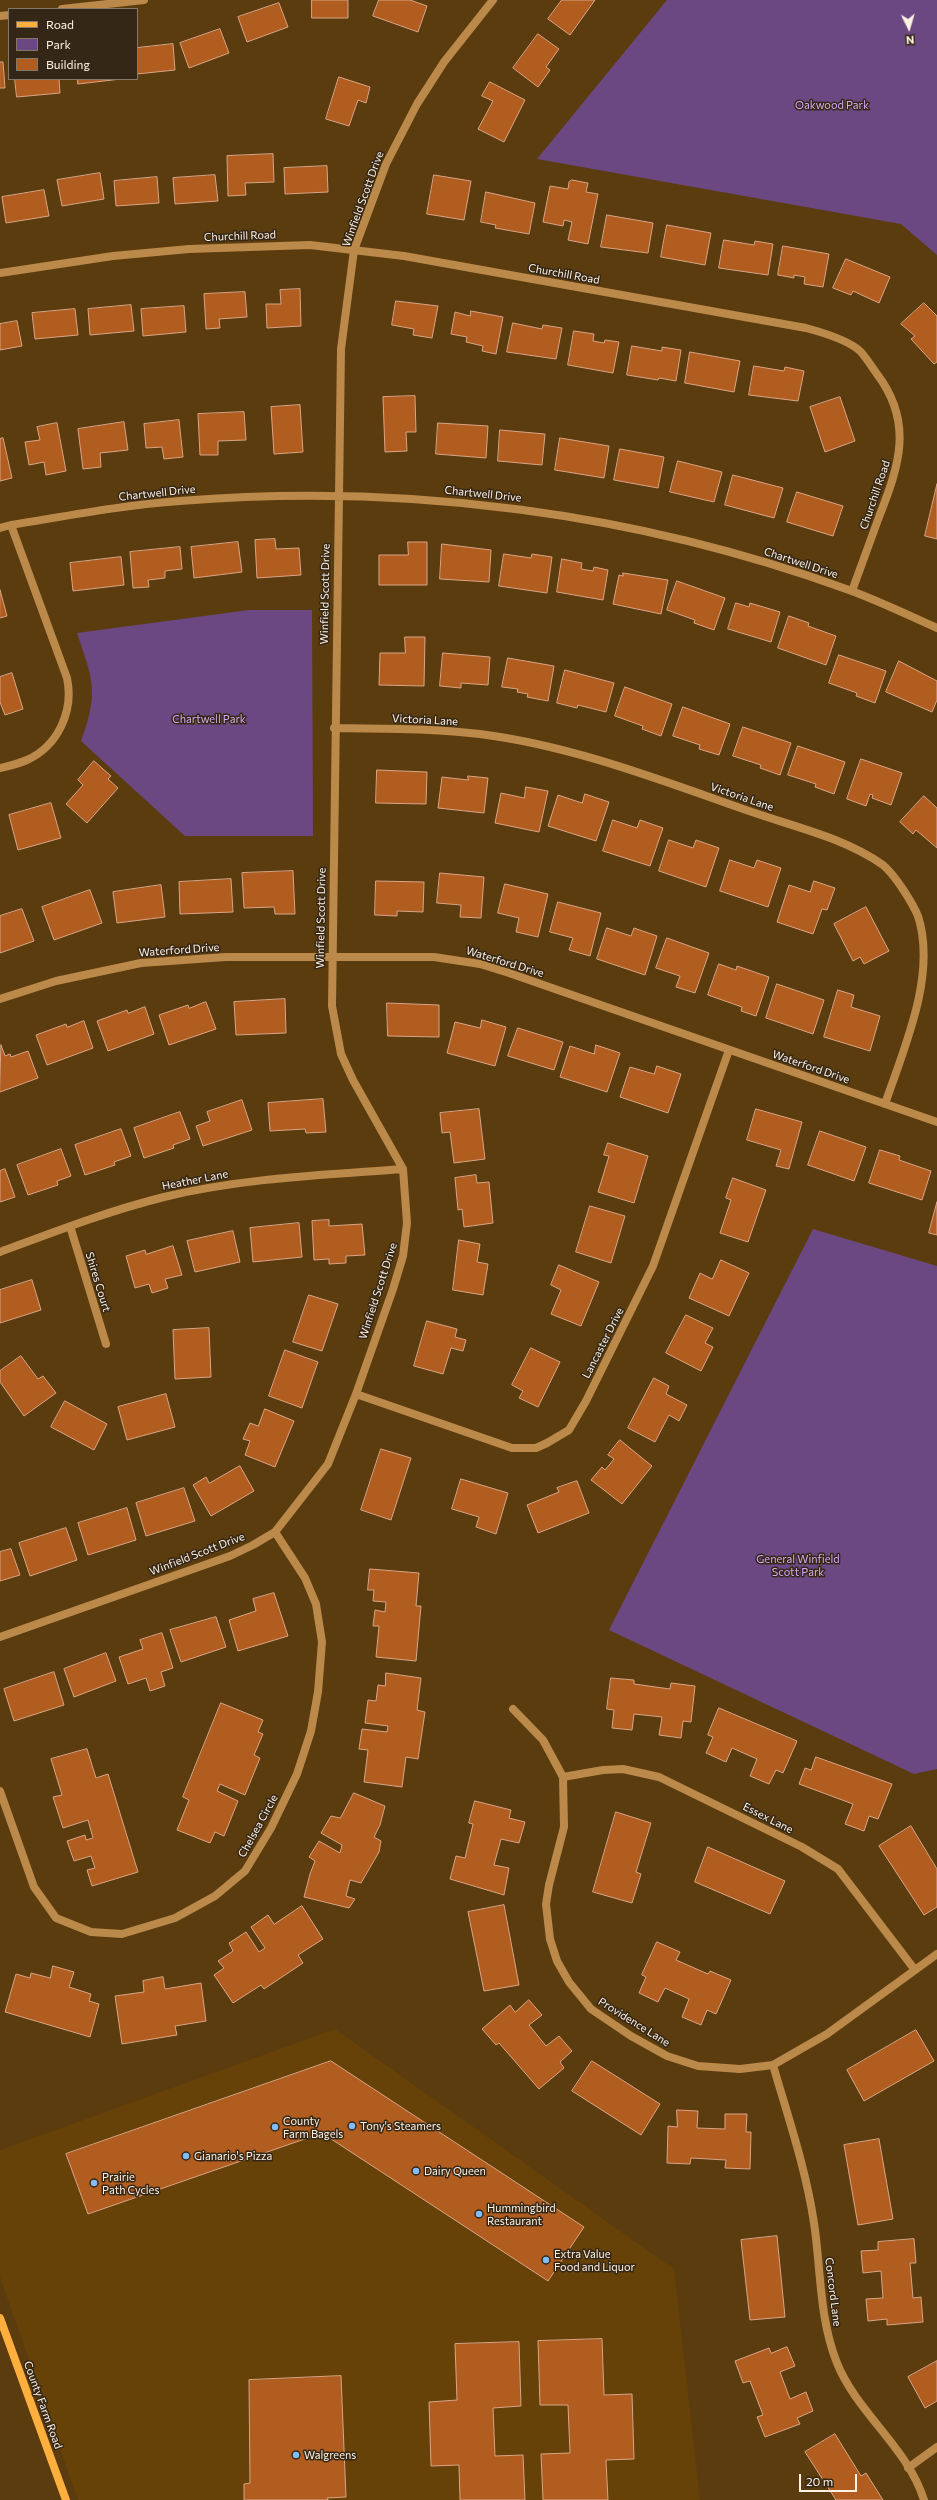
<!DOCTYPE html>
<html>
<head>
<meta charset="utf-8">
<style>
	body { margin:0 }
	#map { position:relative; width:937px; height:2500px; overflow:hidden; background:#5b3c0e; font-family:Commissioner,sans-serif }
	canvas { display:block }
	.legend { position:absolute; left:8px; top:8px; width:130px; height:72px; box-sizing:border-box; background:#352715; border:1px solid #857868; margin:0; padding:5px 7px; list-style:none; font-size:12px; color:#fef2e5 }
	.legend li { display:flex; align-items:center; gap:8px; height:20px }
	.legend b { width:20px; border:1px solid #857868 }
	.north { position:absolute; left:889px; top:8px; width:40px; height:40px; -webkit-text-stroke:3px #352715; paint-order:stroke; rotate:175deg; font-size:11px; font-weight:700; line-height:16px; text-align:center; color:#fef2e5 }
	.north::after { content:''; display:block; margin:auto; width:14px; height:18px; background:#fef2e5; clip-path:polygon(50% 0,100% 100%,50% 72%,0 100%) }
	.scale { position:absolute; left:799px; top:2474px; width:58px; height:18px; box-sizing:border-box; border:2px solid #fef2e5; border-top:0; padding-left:5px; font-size:12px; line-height:14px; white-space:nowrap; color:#fef2e5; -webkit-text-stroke:3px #352715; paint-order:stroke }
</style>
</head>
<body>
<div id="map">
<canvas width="937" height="2500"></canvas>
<ul class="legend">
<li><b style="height:5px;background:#feaf3e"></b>Road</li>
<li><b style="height:11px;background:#6c4883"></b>Park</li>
<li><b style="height:11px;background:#b25d20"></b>Building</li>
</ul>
<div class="north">N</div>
<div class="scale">20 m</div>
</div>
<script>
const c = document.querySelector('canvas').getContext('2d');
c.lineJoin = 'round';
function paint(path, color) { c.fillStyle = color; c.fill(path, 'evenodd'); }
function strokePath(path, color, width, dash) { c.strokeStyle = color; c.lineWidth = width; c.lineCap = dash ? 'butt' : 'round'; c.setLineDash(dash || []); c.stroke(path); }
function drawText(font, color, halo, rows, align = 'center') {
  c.font = font + ' Commissioner,sans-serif'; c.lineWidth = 3; c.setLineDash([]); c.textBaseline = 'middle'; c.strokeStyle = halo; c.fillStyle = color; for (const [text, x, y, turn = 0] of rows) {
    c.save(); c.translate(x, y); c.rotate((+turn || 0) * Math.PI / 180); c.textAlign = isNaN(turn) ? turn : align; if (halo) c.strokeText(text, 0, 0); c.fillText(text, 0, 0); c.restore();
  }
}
paint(new Path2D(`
	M335 2029 674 2269 700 2500H78L0 2277V2150Z`), '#664108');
paint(new Path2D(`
	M667 0H937V255L901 224 537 159Z
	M249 610H312L313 836H185L81 741C99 692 93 680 77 633Z
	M813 1229 937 1266V1769L914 1774 609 1630Z`), '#6c4883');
const building = new Path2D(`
	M312 0H348V18H312Z
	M379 0H410L427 6 418 32 373 16Z
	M562 0H595L570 35 548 19Z
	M279 3 288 27 247 42 238 17Z
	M220 29 229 53 189 68 180 43Z
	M538 34 559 49 546 67 550 70 538 87 513 68Z
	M173 44 175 70 137 74V48Z
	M0 62H3L5 88H0Z
	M339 77 370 87 366 103 358 100 349 126 326 119Z
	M15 79H59L60 93 17 97Z
	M78 79H121L78 84Z
	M490 82 525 100 504 142 478 129 493 101 482 96Z
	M273 154 274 182 245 183 246 195 228 196 227 156Z
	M327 166 328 192 285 194 284 168Z
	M100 173 104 199 62 206 57 180Z
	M215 175 218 201 175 204 173 178Z
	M434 175 471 181 464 220 427 214Z
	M157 177 159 203 116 206 114 181Z
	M572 180 588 183 586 192 598 194 588 244 568 240 572 222 564 220 563 226 543 222 550 186 568 189 569 182Z
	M44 190 49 216 6 223 2 197Z
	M486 192 535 203 529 234 495 228 496 225 481 222Z
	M607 215 653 223 648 253 601 247Z
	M667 225 711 233 705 265 661 257Z
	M724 240 754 245 755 241 773 244 768 275 719 268Z
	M783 246 829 254 823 287 804 284 805 277 794 275V278L778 275Z
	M846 259 890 277 879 303 853 291 851 295 833 288Z
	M300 289 301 326 267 328 266 304H281L280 290Z
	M245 292 247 317 219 319 220 328 206 329 204 294Z
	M396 301 438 306 432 338 413 335 414 329 392 325Z
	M924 303 937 316V362L934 364 911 339 915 336 901 324Z
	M131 305 134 331 90 335 88 309Z
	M184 306 186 332 143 336 141 309Z
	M75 309 78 335 35 339 32 313Z
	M471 311 503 317 496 354 482 351 483 346 466 342 467 337 451 334 455 312 470 316Z
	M17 321 22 346 0 350V324Z
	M513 323 542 329 543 325 562 328 556 359 507 352Z
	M574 331 594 334 593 341 604 343 605 340 619 342 613 373 568 365Z
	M632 346 662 351V347L681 350 676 381 659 378 658 380 627 375Z
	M690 352 740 361 734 392 685 383Z
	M754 366 784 371 785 367 804 371 798 401 749 395Z
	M415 396 416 432H406L407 451 385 452 383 397Z
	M840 397 855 441 825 452 810 407Z
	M300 405 303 452 274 454 271 407Z
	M244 412 246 440 218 441V455H200L198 414Z
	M179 420 183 457 164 459 162 447 146 448 144 424Z
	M124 422 128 450 100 453 101 467 83 469 78 429Z
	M57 423 66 471 46 475 44 462 29 465 25 442 40 440 37 427Z
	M438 423 488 426 486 458 436 454Z
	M500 430 545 434 542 465 498 461Z
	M3 438 12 478 0 481V439Z
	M560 438 609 446 604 478 555 470Z
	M620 449 664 457 658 488 614 480Z
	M678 461 722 472 714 502 670 492Z
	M733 475 783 488 774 518 725 505Z
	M937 484V539L925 536Z
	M797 492 843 506 833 536 787 522Z
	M275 539 276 549 299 548 301 575 257 578 255 540Z
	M238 542 242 572 194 578 191 547Z
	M408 542H427V585H379V555H408Z
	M442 544 491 550 489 582 440 579Z
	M180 547 182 569 165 571V578L148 580 149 587 133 588 130 552Z
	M504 554 531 558 532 554 552 557 547 593 499 586Z
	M121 557 124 585 73 591 70 563Z
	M562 559 582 563 581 569 593 571 594 567 608 570 603 600 557 592Z
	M623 573 668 580 661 614 613 604 619 575 623 576Z
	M677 581 725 598 714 630 694 623 695 620 667 610Z
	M0 590 7 616 0 618Z
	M736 603 749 607 750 603 780 612 771 642 728 629Z
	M789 616 809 623 808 626 836 636 826 665 778 648Z
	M405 637H425L424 686 379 685 380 653H405Z
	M443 653 490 657 488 685 461 683V688L440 686Z
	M839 655 886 671 875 703 856 696 857 693 829 683Z
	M508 658 554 666 548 701 527 697 528 694 517 692 518 689 502 687Z
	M899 661 937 681V700L932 712 886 692Z
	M565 670 614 683 606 712 578 705 577 708 557 703Z
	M12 673 23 709 5 715 0 702V677Z
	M625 687 672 704 661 736 642 729 643 726 615 716Z
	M683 707 730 724 719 755 699 749 700 745 673 736Z
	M743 727 791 743 780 775 760 768 761 765 733 756Z
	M798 746 845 762 834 794 815 787 816 784 788 775Z
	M861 759 902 773 891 805 872 798 873 795 870 794 866 806 847 799Z
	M94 761 111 776 108 779 118 788 87 823 66 804 83 785 78 780Z
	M377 770 427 772 426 804 376 803Z
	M468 776 488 778 484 813 438 808 442 777 468 780Z
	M526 787 548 791 539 832 495 823 501 793 524 798Z
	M585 794 609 802 596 841 548 826 558 795 582 803Z
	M924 796 937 808V848L916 830 913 834 900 822Z
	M51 803 61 838 18 850 9 815Z
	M613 820 637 828 640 820 663 828 650 866 603 851Z
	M669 840 693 848 696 840 719 848 706 887 659 871Z
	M730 860 754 868 757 860 781 868 768 907 720 891Z
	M293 871 295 914H275L274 907 244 908 242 873Z
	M440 873 484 877 481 918 460 917 461 905 437 903Z
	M231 879 233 912 180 914 179 882Z
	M376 881 424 882 423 912 397 911V916L375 915Z
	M814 881 835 888 827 910 822 909 813 934 777 922 789 885 810 892Z
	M505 884 548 894 538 937 516 932 519 918 498 913Z
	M161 885 165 917 117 923 113 892Z
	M90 890 102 923 54 940 42 907Z
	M558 902 601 913 590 956 569 950 573 938 550 932Z
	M866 907 889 951 864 964 860 957 853 961 834 924Z
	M22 909 34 941 0 953V916Z
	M607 928 631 936 634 928 657 936 645 975 597 959Z
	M667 938 709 953 695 993 676 987 680 976 656 968Z
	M719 964 736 970 737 966 769 977 756 1016 741 1011 742 1007 708 995Z
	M777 984 824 1000 813 1034 766 1018Z
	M838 990 854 995 851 1007 880 1016 870 1051 824 1037Z
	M285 999 286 1033 236 1035 234 1002Z
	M206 1002 216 1029 169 1045 159 1015 188 1005 189 1008Z
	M387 1003 439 1005V1037L388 1036Z
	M145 1007 154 1034 108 1051 97 1021 127 1010 128 1013Z
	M482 1020 506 1027 495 1066 447 1053 455 1022 480 1028Z
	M84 1021 93 1048 47 1065 36 1035 66 1024 67 1027Z
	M518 1028 563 1042 554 1070 508 1056Z
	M1 1045 5 1056 10 1054 11 1057 28 1051 38 1078 0 1092Z
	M596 1045 620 1053 607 1092 560 1077 570 1046 594 1054Z
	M657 1066 681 1074 668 1113 620 1097 630 1067 654 1074Z
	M323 1099 326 1132 306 1133 305 1129 270 1131 268 1103Z
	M242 1100 252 1130 203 1146 196 1126 210 1121 207 1112Z
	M479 1109 485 1159 454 1163 450 1132 442 1133 440 1113Z
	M756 1109 802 1122 789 1169 776 1166 781 1150 747 1140Z
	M180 1112 190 1139 173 1145 174 1148 144 1158 134 1128Z
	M121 1129 131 1156 114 1162 115 1165 85 1175 75 1145Z
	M820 1131 866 1147 854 1181 808 1165Z
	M608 1143 648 1156 634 1203 598 1192 609 1156 604 1155Z
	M61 1149 71 1176 57 1181 58 1185 28 1195 17 1165Z
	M880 1150 900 1156 899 1160 931 1171 922 1200 869 1183Z
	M5 1169 15 1197 0 1202V1171Z
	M476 1175 477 1183 489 1182 493 1223 464 1227 462 1209 458 1210 455 1178Z
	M733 1178 766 1190 748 1242 720 1233 731 1200 726 1198Z
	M937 1202V1235L929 1233Z
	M590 1206 625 1216 611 1263 576 1252Z
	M329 1220V1226L362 1224 365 1255 346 1256V1263L329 1264V1259L314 1260 312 1221Z
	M299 1223 302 1257 253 1262 250 1228Z
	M233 1231 240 1262 195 1272 187 1241Z
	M459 1240 480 1244 477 1262 488 1264 483 1295 453 1290Z
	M173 1246 182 1275 165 1279 168 1288 152 1293 149 1284 135 1288 126 1256 145 1250 146 1254Z
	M721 1260 749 1273 729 1316 689 1298 700 1273 712 1279Z
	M559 1265 599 1282 581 1326 551 1314 561 1290 551 1285Z
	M32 1280 41 1310 0 1323V1290Z
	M309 1295 338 1304 322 1351 293 1342Z
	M686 1315 713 1328 705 1343 713 1347 701 1371 666 1353Z
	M427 1321 457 1329 455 1337 466 1340 463 1351 451 1348 443 1374 414 1366Z
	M209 1328 211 1377 175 1379 173 1330Z
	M531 1348 560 1362 538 1407 519 1398 523 1391 512 1385Z
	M285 1350 318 1362 302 1408 269 1396Z
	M21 1356 38 1379 43 1376 56 1393 24 1416 0 1382V1371Z
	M654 1378 669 1386 666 1394 687 1405 679 1421 669 1415 655 1442 628 1428Z
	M166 1394 175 1427 127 1440 118 1407Z
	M65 1401 107 1424 94 1450 51 1427Z
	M265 1409 294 1421 275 1467 245 1455 250 1441 243 1439 250 1423 258 1426Z
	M620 1440 652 1466 622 1504 591 1480 602 1467 605 1470 614 1459 608 1455Z
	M381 1449 411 1458 391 1520 361 1510Z
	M240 1466 254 1491 211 1516 193 1485 206 1477 209 1483Z
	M461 1479 508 1493 496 1534 476 1527 479 1517 452 1509Z
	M577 1481 589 1513 538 1533 527 1505 559 1492 557 1488Z
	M184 1488 195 1521 146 1536 136 1503Z
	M127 1508 136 1540 88 1555 78 1523Z
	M66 1528 77 1560 30 1576 19 1543Z
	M11 1549 20 1575 0 1581V1552Z
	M370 1569 419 1573 416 1606H421L416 1661 376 1657 379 1626H373L375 1610 385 1612 386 1602 373 1601 374 1590H368Z
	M274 1593 288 1636 238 1651 229 1620 256 1611 253 1599Z
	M216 1617 226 1647 181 1662 170 1630Z
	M162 1633 173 1668 161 1672 165 1686 150 1691 146 1678 128 1684 119 1657 143 1649 140 1640Z
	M106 1653 116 1681 74 1697 64 1669Z
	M54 1672 64 1705 14 1721 4 1689Z
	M386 1673 421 1678 417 1710 425 1712 418 1759 406 1757 402 1787 364 1782 368 1750 359 1749 362 1729 387 1732 388 1726 365 1723 368 1700 376 1701 378 1685 385 1686Z
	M611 1678 634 1680V1684L670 1689 671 1683 695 1686 691 1722 683 1721 681 1738 659 1735 662 1717 634 1714 632 1730 612 1728 614 1710 607 1709Z
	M221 1703 263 1720 258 1732 263 1734 254 1755 260 1758 245 1795 220 1784 217 1791 238 1801 224 1836 215 1832 210 1843 177 1830 189 1800 183 1797Z
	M719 1708 797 1741 783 1773 776 1770 769 1784 750 1776 757 1759 732 1748 726 1762 706 1753 713 1737 708 1735Z
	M87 1749 96 1778 108 1774 138 1872 92 1886 87 1870 95 1868 91 1856 74 1861 67 1841 85 1835 86 1840 93 1838 88 1820 63 1828 53 1797 62 1795 51 1759Z
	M816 1757 892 1784 878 1819 869 1816 864 1831 845 1824 853 1804 799 1784 805 1768 811 1770Z
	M354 1793 385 1806 380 1825 374 1837 381 1841 379 1852 361 1883 350 1880 346 1896 355 1899 349 1908 304 1897 310 1874 315 1861 309 1857 319 1841 340 1853 342 1845 321 1833 331 1816 340 1818Z
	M475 1801 511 1810 509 1818 525 1822 519 1843 501 1839 494 1865 509 1868 504 1895 450 1879 456 1856 465 1858 473 1824 469 1823Z
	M616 1812 651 1823 636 1872 641 1874 632 1903 593 1892Z
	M911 1826 937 1869V1907L924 1915 879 1846Z
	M708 1847 785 1881 770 1914 695 1882Z
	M504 1905 519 1985 484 1991 468 1912Z
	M302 1906 323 1939 298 1955 303 1963 264 1989 261 1985 233 2003 214 1975 224 1968 218 1961 233 1951 229 1943 246 1932 259 1952 265 1948 251 1927 268 1915 274 1924Z
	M657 1942 680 1952 676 1960 708 1974 710 1971 731 1980 716 2014 707 2010 701 2025 682 2017 689 1999 665 1988 658 2002 639 1993 646 1977 642 1975Z
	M53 1966 74 1972 69 1987 91 1994 89 2001 99 2004 90 2037 5 2012 16 1974 30 1978 31 1973 50 1978Z
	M163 1977 165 1989 201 1983 206 2021 175 2026 177 2035 122 2044 115 1996 144 1992 143 1981Z
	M529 2000 542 2015 529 2025 546 2046 559 2036 572 2051 560 2062 564 2068 539 2089 499 2043 496 2045 482 2029 510 2005 515 2012Z
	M916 2030 934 2061 864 2101 847 2070Z
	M331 2061 584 2227 548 2281 322 2133 88 2214 66 2154Z
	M592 2061 660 2104 641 2135 572 2091Z
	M677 2110 698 2111 697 2128 725 2129V2114H747L746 2132H751L750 2169 725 2168 726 2160 691 2158 690 2164 667 2163 668 2126 677 2127Z
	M879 2139 893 2219 858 2225 844 2145Z
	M777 2236 785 2317 750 2320 741 2240Z
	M914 2239 916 2263H910L913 2298 921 2297 923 2322 887 2325V2319L868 2321 866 2299 883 2298 881 2271 863 2273 861 2251 878 2250V2242Z
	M602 2339 604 2395 632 2394 634 2459 606 2460 608 2500H543L541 2454 570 2453 568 2405H540L538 2341Z
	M519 2342 521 2406 493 2408 495 2456 523 2455 525 2500H460L459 2465 431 2466 429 2402 457 2400 455 2344Z
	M787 2347 795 2366 780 2372 790 2399 806 2392 813 2411 797 2418 800 2424 765 2437 757 2417 763 2415 750 2381 743 2383 735 2361 769 2348 771 2353Z
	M937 2361V2401L925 2408 908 2377Z
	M341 2376 346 2497 327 2498 328 2500H244V2484L250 2483 249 2380Z
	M835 2434 861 2476 866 2473 883 2500H836L805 2452Z`);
paint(building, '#b25d20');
strokePath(building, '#d8a587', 1);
strokePath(new Path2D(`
	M62 9 144 0
	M0 16 9 15
	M0 273 113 256 189 249 310 245 404 256 806 328C821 332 850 341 861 352 867 359 872 367 877 374 914 423 899 466 879 517 870 542 861 566 852 591
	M11 525C67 516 123 505 180 501 407 483 635 512 849 590 879 601 908 615 937 628
	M0 528 11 525 67 678C74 711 58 746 27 760 18 764 9 766 0 768
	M334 728C383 729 432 728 480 734 574 746 663 781 752 812 795 827 845 838 883 865 895 875 912 902 918 916 937 975 904 1048 885 1104
	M0 999 56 981 141 963 226 957H434L480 964 509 973 937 1122
	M70 1226 106 1344
	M0 1252C54 1232 108 1211 164 1197 242 1178 323 1175 403 1169
	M356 1394 512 1448H536L547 1443 569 1430 586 1401 653 1266 729 1050
	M0 1637 230 1556 253 1545 275 1532 328 1464 356 1394 393 1289 403 1256 407 1223 403 1169 353 1080 341 1054 332 1006 341 349 354 250 386 164 417 104 444 62 493 0
	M513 1709 543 1740 563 1777 564 1827 549 1885 546 1904 550 1939 557 1961 569 1982 591 2009 631 2036 667 2056 698 2066 740 2069 773 2065 827 2034 937 1954
	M563 1777 603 1770 623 1769 659 1777 802 1847 838 1869 915 1970
	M0 1791 34 1887 56 1918 91 1932 122 1934 175 1918 215 1896 245 1871 271 1828 297 1774 311 1731 318 1692 322 1642 316 1604 305 1578 275 1532
	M773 2065C788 2117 806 2169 814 2223 821 2269 819 2318 837 2363 857 2413 908 2448 924 2500
	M908 2468 937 2447`), '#bb894a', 8);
strokePath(new Path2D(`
	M0 2318 66 2500`), '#feaf3e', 8);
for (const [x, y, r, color] of [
	[352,2126,4,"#83bcfb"],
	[275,2127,4,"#83bcfb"],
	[186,2156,4,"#83bcfb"],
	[416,2171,4,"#83bcfb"],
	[94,2183,4,"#83bcfb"],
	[479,2214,4,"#83bcfb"],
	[546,2260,4,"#83bcfb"],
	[296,2455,4,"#83bcfb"]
]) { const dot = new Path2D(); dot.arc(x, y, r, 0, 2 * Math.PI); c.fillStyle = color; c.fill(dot); strokePath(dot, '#352715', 1.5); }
drawText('11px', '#d8aaf7', '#352715', [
	["Oakwood Park",832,105],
	["Chartwell Park",209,719],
	["General Winfield",798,1559],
	["Scott Park",798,1572]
]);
drawText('11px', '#fef2e5', '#352715', [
	["Winfield Scott Drive",363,199,-70],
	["Churchill Road",240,236,-2],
	["Churchill Road",564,274,10],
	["Chartwell Drive",157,493,-6],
	["Chartwell Drive",483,494,6],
	["Churchill Road",875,495,-71],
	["Chartwell Drive",801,563,18],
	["Winfield Scott Drive",325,594,-89],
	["Victoria Lane",425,720,3],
	["Victoria Lane",742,797,19],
	["Winfield Scott Drive",321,918,-89],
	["Waterford Drive",179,950,-4],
	["Waterford Drive",505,962,17],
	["Waterford Drive",811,1067,19],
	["Heather Lane",195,1180,-11],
	["Shires Court",98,1282,73],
	["Winfield Scott Drive",378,1291,-72],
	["Lancaster Drive",603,1343,-63],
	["Winfield Scott Drive",197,1554,-21],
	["Essex Lane",768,1818,27],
	["Chelsea Circle",258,1826,-61],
	["Providence Lane",634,2022,32],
	["Concord Lane",833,2292,83],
	["County Farm Road",43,2405,70]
]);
drawText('11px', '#fef2e5', '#352715', [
	["County",283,2121],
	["Farm Bagels",283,2134],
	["Tony's Steamers",360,2126],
	["Gianario's Pizza",194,2156],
	["Dairy Queen",424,2171],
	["Prairie",102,2177],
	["Path Cycles",102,2190],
	["Hummingbird",487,2208],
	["Restaurant",487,2221],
	["Extra Value",554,2254],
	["Food and Liquor",554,2267],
	["Walgreens",304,2455]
], 'left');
</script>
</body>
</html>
